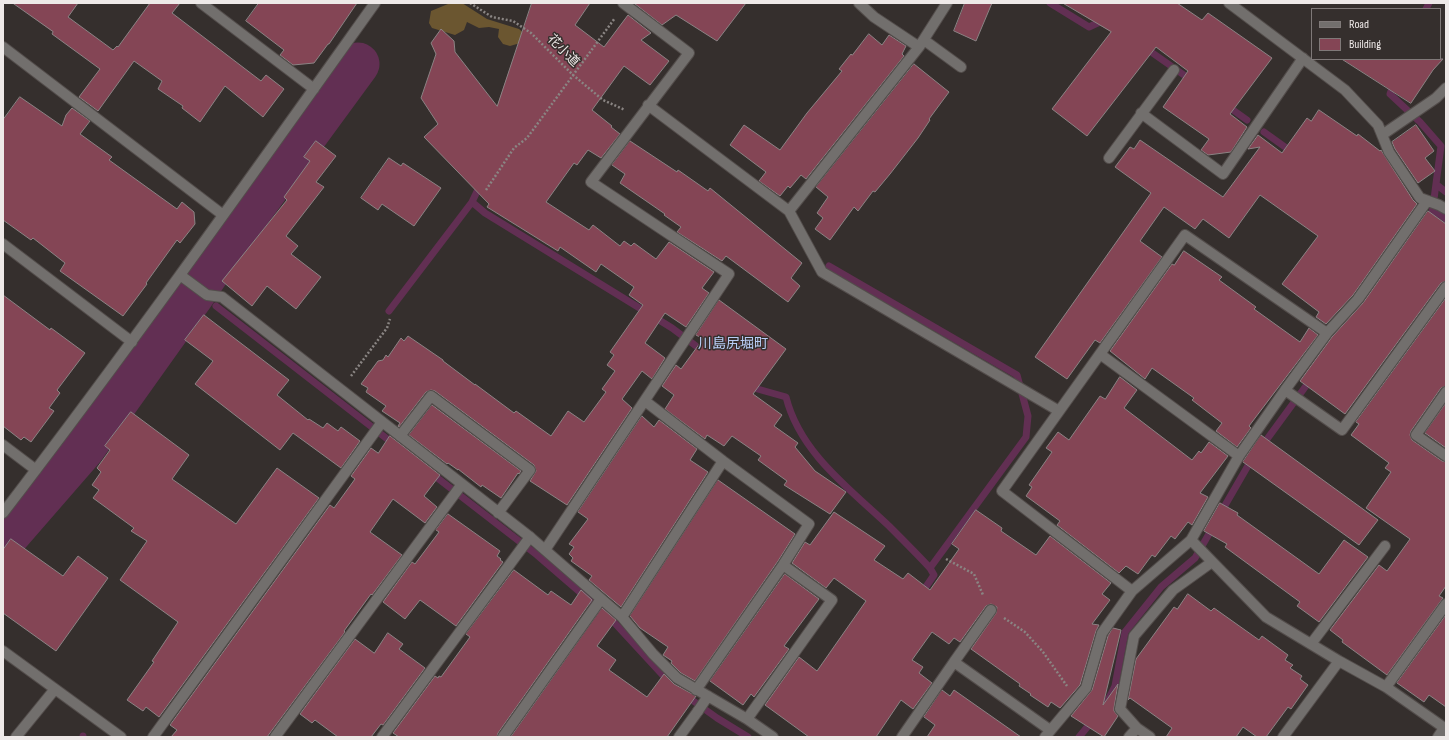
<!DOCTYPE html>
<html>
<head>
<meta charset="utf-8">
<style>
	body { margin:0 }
	#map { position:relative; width:1449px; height:740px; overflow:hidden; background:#352f2d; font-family:"Sofia Sans Condensed",sans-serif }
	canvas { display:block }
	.frame { position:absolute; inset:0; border:4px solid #eee9e8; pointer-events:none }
	.legend { position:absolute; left:1311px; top:8px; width:130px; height:52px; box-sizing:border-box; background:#352f2d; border:1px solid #7f7978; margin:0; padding:5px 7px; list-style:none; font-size:12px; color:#eee9e8 }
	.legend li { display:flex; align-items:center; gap:8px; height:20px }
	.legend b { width:20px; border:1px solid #7f7978 }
</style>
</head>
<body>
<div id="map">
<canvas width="1449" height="740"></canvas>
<div class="frame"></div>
<ul class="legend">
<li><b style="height:5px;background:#726f6d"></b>Road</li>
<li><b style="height:11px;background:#844555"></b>Building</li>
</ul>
</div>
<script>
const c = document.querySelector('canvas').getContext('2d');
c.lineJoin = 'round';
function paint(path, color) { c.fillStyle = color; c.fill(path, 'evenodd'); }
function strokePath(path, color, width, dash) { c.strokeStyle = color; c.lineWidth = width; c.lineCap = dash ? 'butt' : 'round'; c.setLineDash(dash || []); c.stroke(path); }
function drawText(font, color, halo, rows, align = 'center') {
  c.font = font + ' "Sofia Sans Condensed","Noto Sans JP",sans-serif'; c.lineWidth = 3; c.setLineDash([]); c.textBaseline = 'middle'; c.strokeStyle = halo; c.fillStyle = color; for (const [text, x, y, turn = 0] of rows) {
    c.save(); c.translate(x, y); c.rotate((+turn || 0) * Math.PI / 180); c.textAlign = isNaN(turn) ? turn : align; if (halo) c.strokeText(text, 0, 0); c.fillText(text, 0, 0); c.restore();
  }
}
paint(new Path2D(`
	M447 3H462L487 19 519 29 528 37 527 41 510 46 503 44 498 37 499 29 489 27 479 28 467 22 464 30 455 35 432 28 429 23 431 11 448 4Z`), '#6b5630');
paint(new Path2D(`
	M187 294 195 300 188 315 193 319 143 388 128 377Z`), '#622f53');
strokePath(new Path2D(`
	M1050 3 1089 27 1102 21 1105 23
	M1426 9 1429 3
	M1144 47 1191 80
	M1394 83 1390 94 1420 122 1441 146 1432 214 1428 221
	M1226 105 1247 120
	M1264 132 1292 152
	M1437 185 1446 192
	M472 202 485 213 672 328 704 352
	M1433 210 1446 219
	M829 266 1017 375 1028 416 1026 437 930 568
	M211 282 227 257 232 236
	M216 306 395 445
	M389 311 472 202 481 183
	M748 384 754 388 786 397C800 453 850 489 889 526 903 540 917 554 930 568L934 575 921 594
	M1262 446 1311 379
	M431 473 537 555 610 618 669 682
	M1220 514 1253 457
	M685 695 717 718 748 737
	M1107 702 1115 686 1125 632 1161 587 1195 558 1213 527
	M83 737V736
	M1079 737 1093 720`), '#622f53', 7);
strokePath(new Path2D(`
	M3 541 83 449 192 296 232 236 358 64`), '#622f53', 43);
const building = new Path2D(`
	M13 3H78L68 17 113 50 117 46 118 47 150 3H180L172 13 261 81 266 75 284 89 263 117 225 86 200 122 182 108 183 106 158 89 162 81 134 61 98 111 79 97 100 69 52 34 53 32Z
	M259 3H357L329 44H328L314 63 293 65 280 55 284 50 246 21Z
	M532 3H590L575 25 604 47 628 15 651 33 641 40 669 61 650 85 624 66 592 110 612 126 611 127 620 134 601 158 588 150 577 165 574 163 546 202 589 230 593 225 620 246 624 241 631 246 634 243 656 259 669 242 714 272 702 288 709 293 686 327 665 313 645 343 665 358 652 379 642 371 622 399 632 408 567 505 530 481 536 471 534 465 435 391 431 390 426 392 399 427 398 426 400 423 382 411 386 406 366 392 368 388 361 384 378 361 383 360 386 355 388 357 401 338 404 341 408 336 443 360V361L475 385V384L514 413 516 411 551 436 568 411 584 422 606 392 602 389 615 371 607 365 614 355 610 352 643 305 629 295 634 287 601 264 596 272 560 247 558 251 487 207 489 204 424 137 438 124 421 98 436 54 431 43 441 29 454 41 455 52 497 106Z
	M636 3H746L717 41 676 15 662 25 635 4Z
	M965 3H992L976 41 954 31Z
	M1063 3H1177L1202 20 1208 13 1272 58 1230 114 1247 127 1231 152 1208 155 1201 150 1209 139 1163 107 1188 71 1156 47 1087 136 1052 109 1111 32Z
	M869 34 882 45 889 35 906 46 902 54 904 56 806 179 801 175 790 188 788 186 780 196 759 181 766 172 730 145 744 125 780 150 807 113 842 71 839 69 851 54 852 55Z
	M1342 59H1443L1433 70 1411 103Z
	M914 64 949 92 929 119 930 120 918 138 890 174 875 192 873 191 858 211 854 207 830 240 815 229 823 218 817 213 828 197 816 187Z
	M20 97 62 126 66 115 72 108 90 121 80 134 112 157 109 160 177 209 182 202 194 212 195 224 180 243 177 240 146 283 147 284 123 316 60 271 65 263 33 238 31 240 3 220V120Z
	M1319 110 1357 136 1358 134 1380 151 1381 150 1413 200 1417 204 1353 295 1326 324 1316 317 1319 312 1282 284 1318 236 1260 195 1229 238 1203 219 1195 229 1164 207 1140 241 1162 257 1100 343 1095 340 1067 379 1035 357 1151 193 1115 167 1130 147 1134 149 1140 140 1223 197 1260 147 1248 149 1258 135 1282 153 1307 118 1311 121Z
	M1416 125 1434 151 1425 158 1435 171 1418 183 1395 149 1392 142Z
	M316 141 336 156 316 182 324 187 286 236 298 246 291 254 321 277 296 309 267 286 252 306 222 281 287 200 284 197 310 161 304 157Z
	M630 141 677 172 678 170 708 191 710 188 802 263 791 278 800 286 788 302 726 256 722 261 677 232 681 227 664 215 665 214 620 183 625 174 612 165Z
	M389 158 401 166 403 163 441 188 414 226 382 204 378 210 361 198Z
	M1428 211 1446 224V281L1441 283 1345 414 1300 381 1332 337 1363 303Z
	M1184 251 1222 277 1219 280 1256 307 1254 309 1300 342 1309 328 1318 335 1249 426 1251 428 1237 447 1216 431 1222 423 1192 400 1194 398 1152 368 1145 379 1110 351 1172 264 1174 265Z
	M3 295 50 330 51 328 85 353 57 390 60 393 49 408 54 411 31 442 24 437 21 440 3 426Z
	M1446 298V386L1441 388 1411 431 1410 435 1412 440 1442 461 1446 462V586L1439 596 1443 598 1387 675 1342 642 1343 640 1330 630 1379 565 1387 571 1410 539 1366 508 1391 472 1385 468 1389 463 1351 435 1359 424 1356 422Z
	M719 300 786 349 753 394 782 415 774 426 798 443 795 447 815 471 846 492 830 514 784 485 787 481 758 460 761 456 732 436 724 446 707 435 705 439 665 409 674 395 662 386 676 365 681 369 703 339 696 335Z
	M204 315 289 380 277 395 308 420 309 419 323 428 327 423 338 431 341 427 360 441 341 468 293 433 280 450 195 384 213 361 185 340Z
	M1120 377 1137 390 1124 408 1192 460 1199 451 1201 453 1209 442 1228 456 1200 493 1208 497 1192 525 1188 522 1175 539 1171 536 1155 557 1152 555 1138 574 1126 566 1119 573 1057 525 1060 521 1026 496 1032 487 1029 485 1052 452 1046 448 1058 432 1069 440 1100 396 1105 399Z
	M1446 403V448L1425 433Z
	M432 405 521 471 519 474 518 473 501 498 482 485 481 487 458 469V470L448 463 447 464 409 435Z
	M131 412 189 455 172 479 236 524 277 468 319 498 159 717 146 707 143 711 127 700 154 662 152 661 178 622 120 580 147 541 131 531 134 528 93 498 99 490 92 485 101 472 97 468 110 450 105 446Z
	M642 416 654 427 659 420 697 449 690 460 708 472 621 607 589 580 592 576 571 561 573 558 569 554 574 547 569 544 588 519 578 512Z
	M1261 435 1378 520 1359 545 1243 462Z
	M390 436 440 475 424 496 437 507 425 523 393 499 370 532 402 555 372 595 371 594 344 631 345 632 267 737H171L177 730 170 725 330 505 334 508 355 479 351 476 371 448 378 453Z
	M718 480 795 534 778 561 695 681 681 673 671 663 672 661 663 655 668 647 640 628 630 616Z
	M1220 503 1238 513 1237 515 1319 574 1344 540 1368 557 1319 622 1297 606 1300 602 1225 547 1227 544 1204 531Z
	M976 510 1002 528 1001 531 1036 555 1050 536 1111 583 1102 594 1110 600 1092 624 1099 625 1096 631 1080 685 1060 708 1051 702 1048 707 1030 695 1031 694 1019 686 1020 684 971 649 996 613 997 607 991 604 986 606 960 642 954 638 949 644 932 632 912 660 923 667 919 673 932 683 913 709 901 700 876 737H809L765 705 799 657 817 671 866 601 834 578 826 588 792 563 805 542 810 545 834 512 885 546 874 560 903 579 908 573 930 590 959 549 952 544Z
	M448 514 500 551 497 556 501 559 500 560 503 562 456 626 420 600 405 619 383 602 412 562 415 564 439 532 436 530Z
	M11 539 63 576 78 556 108 578 56 651 3 613V550Z
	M514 570 548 595 551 591 571 605 581 590 592 600 498 733 497 737H399L393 733 435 676 438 678 439 676 441 677 470 637 466 634Z
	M785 574 819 599 784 646 789 649 754 697 751 694 743 705 710 681Z
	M1188 594 1211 611 1214 608 1259 640 1262 636 1288 655 1285 660 1293 665 1290 668 1302 676 1300 679 1308 685 1291 709 1288 707 1266 737H1257L1243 727 1236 737H1166L1172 728 1130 698 1128 700 1136 659 1174 607 1177 609Z
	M602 608 616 620 597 646 616 660 609 670 647 697 664 674 674 684 696 696 667 737H511Z
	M1446 615V707L1429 695 1424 702 1397 683Z
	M1113 628 1121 630 1103 705 1118 684 1114 708V711L1118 716 1104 737 1071 716 1092 690 1108 636Z
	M388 633 403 644 399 649 425 668 383 725 381 724 371 737H338L315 720 312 723 300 714 355 639 374 653Z
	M942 690 950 696 954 690 1021 737H927L935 725 924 717Z`);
paint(building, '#844555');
strokePath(building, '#8b8384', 1);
const lane = new Path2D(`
	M153 737 382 422
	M382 737 530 537
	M679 737 698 711`);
const street = new Path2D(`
	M201 3 314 89
	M1229 3 1345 90 1378 125 1389 152 1420 198 1439 205 1446 209
	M924 40 961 67
	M3 47 223 215
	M919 47 947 3
	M648 105 789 211 822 272 1059 411
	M1141 113 1223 174 1303 58
	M1382 135 1436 98 1446 88
	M1109 158 1174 70
	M789 211 919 47 874 17 859 3
	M3 244 132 342
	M180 275 207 295 222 297 530 537 622 617 653 654 677 678 747 719 773 737
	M1100 354 1239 456
	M1285 390 1342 430 1446 287
	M1446 392 1416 435 1446 456
	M645 401 723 461 809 524 783 565 696 690
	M400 436 431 396 530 470 498 513
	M3 445 36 470
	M3 513C131 346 253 174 375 3
	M1191 540 1266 617 1339 661 1386 687 1446 729
	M545 550 729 274 591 182 689 53 623 3
	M1132 591 1002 491 1185 235 1327 333
	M622 617 723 461
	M1311 644 1385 546
	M3 651 121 737
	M954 662 991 610
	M1386 687 1446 604
	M698 711 708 696
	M747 719 832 600 783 565
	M16 737 55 689
	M275 737 462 484
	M503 737 601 599
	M902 737 954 662 1050 730
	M1045 737 1086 688 1102 633 1132 591 1191 540 1239 456 1285 390 1327 333 1358 299 1427 201
	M1129 737 1137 728
	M1150 737 1137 728 1120 709 1134 636 1173 590 1212 562
	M1283 737 1339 661
	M1438 737 1444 728`);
strokePath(lane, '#534d4b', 12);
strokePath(street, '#534d4b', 12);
strokePath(new Path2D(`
	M470 3 492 17 513 21 531 33 573 75 603 100 625 110
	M486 190 514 148 527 138 615 18
	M351 376 387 328 390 319
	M946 559 974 574 983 595
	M1004 618 1025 632 1043 652 1067 686`), '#8a8583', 2.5, [2, 2]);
strokePath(lane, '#726f6d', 10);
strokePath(street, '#726f6d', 10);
drawText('13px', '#eee9e8', '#352f2d', [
	["花小道",563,51,45]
]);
drawText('14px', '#b9cdf5', '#352f2d', [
	["川島尻堀町",733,344]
]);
</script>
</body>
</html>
